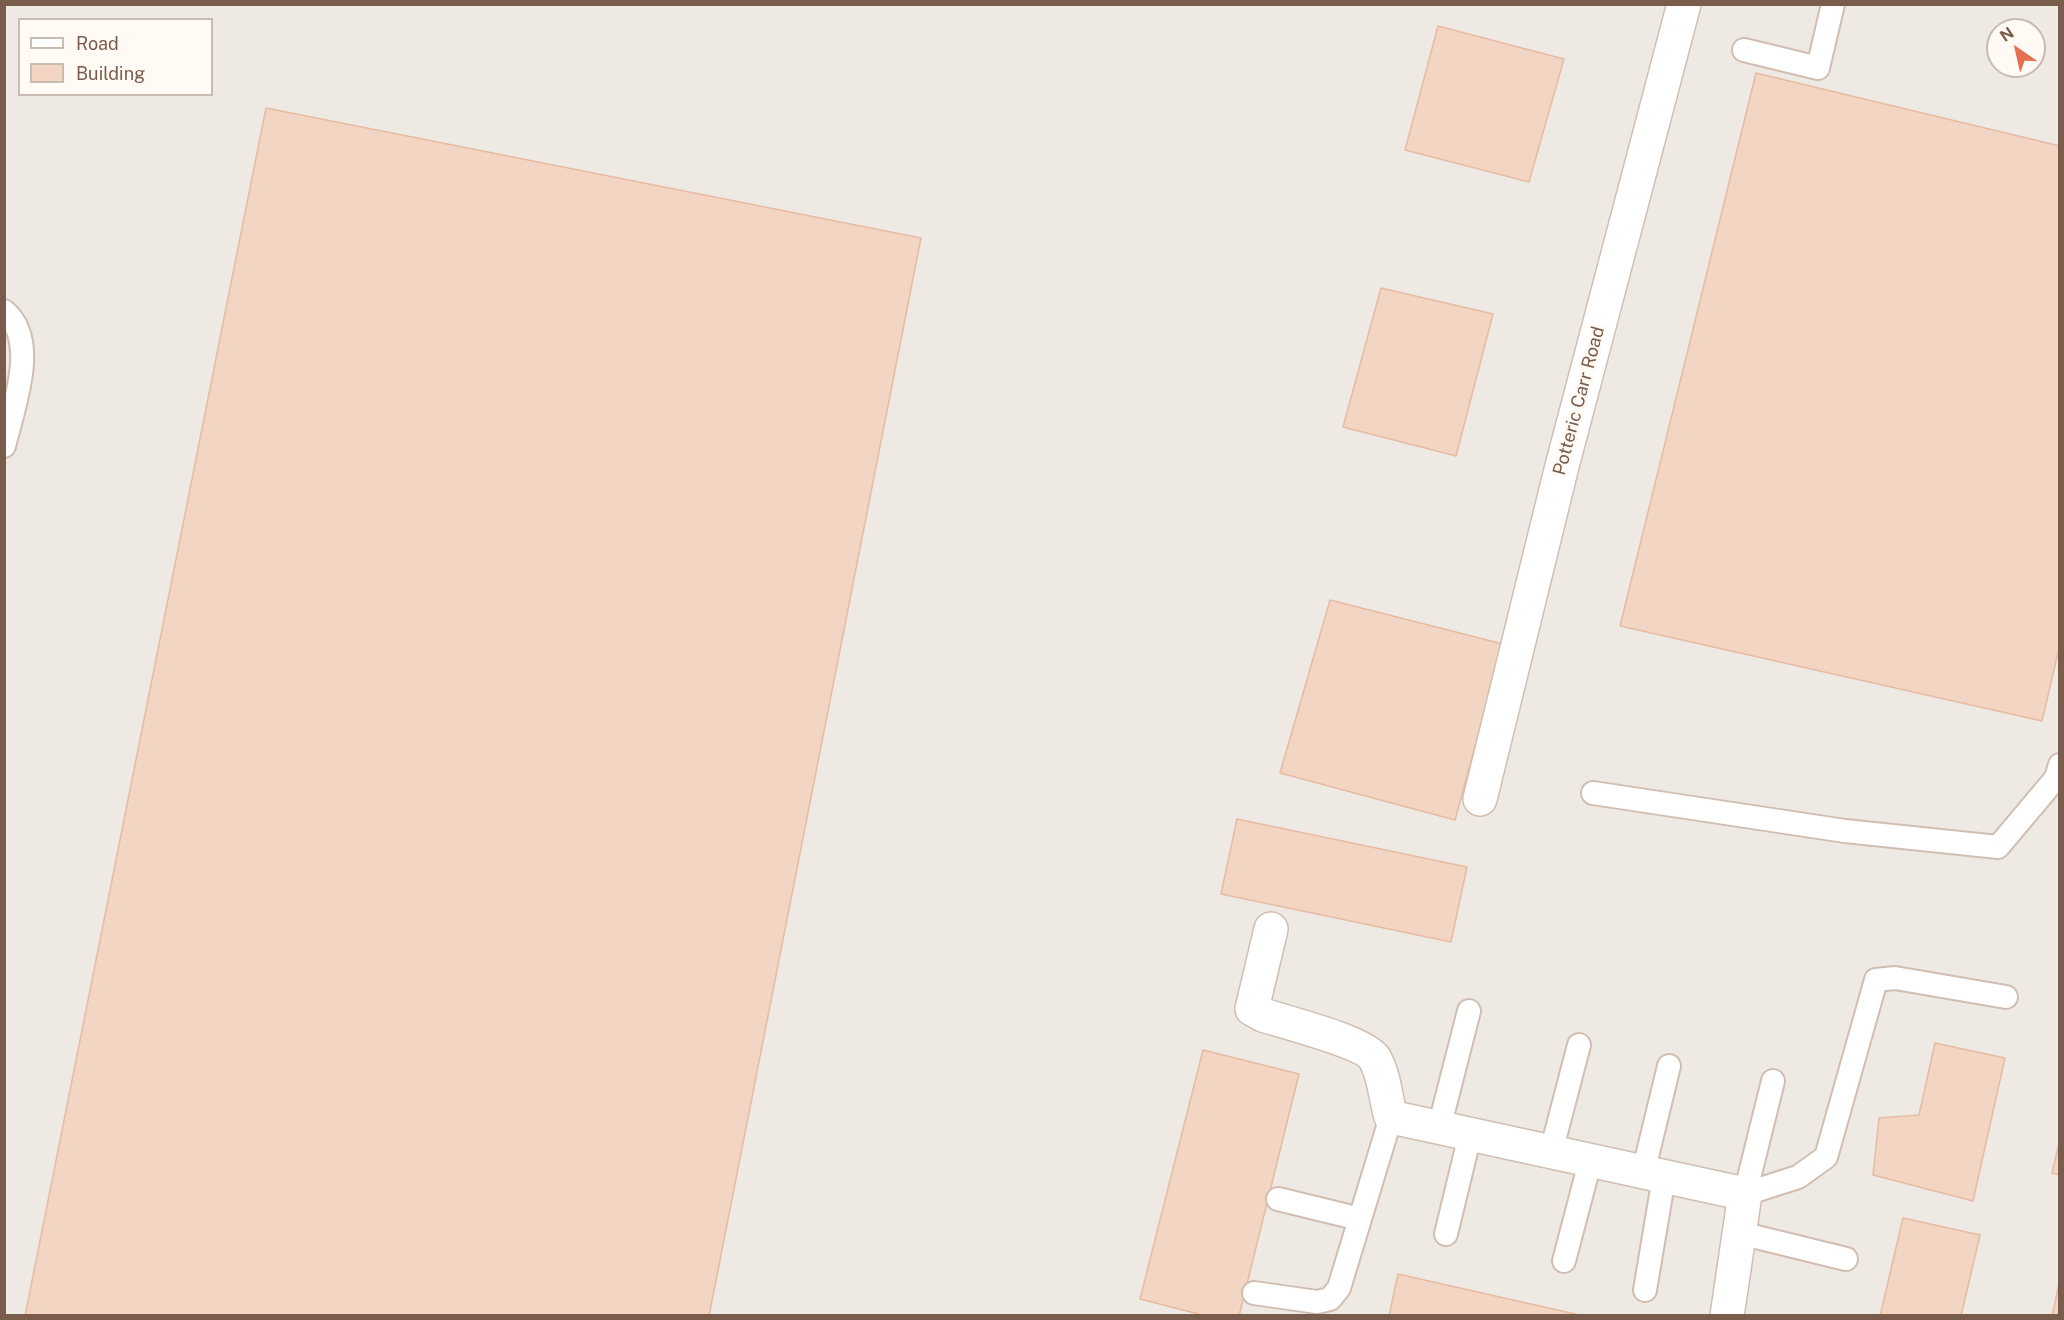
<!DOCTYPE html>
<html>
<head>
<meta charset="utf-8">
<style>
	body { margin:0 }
	#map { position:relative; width:2064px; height:1320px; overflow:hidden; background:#fdf6ec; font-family:"Public Sans",sans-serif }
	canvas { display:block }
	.frame { position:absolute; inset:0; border:6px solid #7a5c4d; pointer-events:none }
	.legend { position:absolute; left:18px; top:18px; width:195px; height:78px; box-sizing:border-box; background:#fffaf3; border:2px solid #cabbb1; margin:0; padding:8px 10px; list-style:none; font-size:18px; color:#7a5c4d }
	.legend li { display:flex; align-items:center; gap:12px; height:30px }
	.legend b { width:30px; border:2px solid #cabbb1 }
	.north { position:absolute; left:1986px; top:18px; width:60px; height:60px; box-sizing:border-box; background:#fffaf3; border:2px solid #cabbb1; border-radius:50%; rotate:326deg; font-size:16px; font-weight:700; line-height:24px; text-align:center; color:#7a5c4d }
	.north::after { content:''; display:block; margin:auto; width:21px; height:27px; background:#e76f51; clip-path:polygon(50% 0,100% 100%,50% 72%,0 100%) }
</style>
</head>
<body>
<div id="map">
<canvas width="2064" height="1320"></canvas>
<div class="frame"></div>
<ul class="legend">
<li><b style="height:8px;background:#fff"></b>Road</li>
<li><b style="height:16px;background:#f3d5c3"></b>Building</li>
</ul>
<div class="north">N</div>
</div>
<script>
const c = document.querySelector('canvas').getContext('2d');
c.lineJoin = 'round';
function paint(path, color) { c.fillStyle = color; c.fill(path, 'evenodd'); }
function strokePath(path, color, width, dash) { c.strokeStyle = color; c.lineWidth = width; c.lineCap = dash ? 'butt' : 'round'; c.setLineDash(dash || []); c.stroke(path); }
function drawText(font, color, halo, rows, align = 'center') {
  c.font = font + ' "Public Sans",sans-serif'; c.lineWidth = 6; c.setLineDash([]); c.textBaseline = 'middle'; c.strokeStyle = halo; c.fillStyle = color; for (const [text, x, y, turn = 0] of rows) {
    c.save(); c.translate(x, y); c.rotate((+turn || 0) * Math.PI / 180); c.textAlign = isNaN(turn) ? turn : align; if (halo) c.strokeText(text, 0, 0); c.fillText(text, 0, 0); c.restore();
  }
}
paint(new Path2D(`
	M5 5H2059V1315H5ZM20 20H212V94H20ZM1998 30H2034V66H1998Z`), '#efe9e4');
const building = new Path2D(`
	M1438 26 1564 59 1529 182 1405 150Z
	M1756 73 2060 146V644L2042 721 1620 626Z
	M266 108 921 238 709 1316H25Z
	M1381 288 1493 314 1456 456 1343 427Z
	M1330 600 1503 644 1455 820 1280 773Z
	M1237 819 1467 867 1451 942 1221 894Z
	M1935 1043 2005 1058 1973 1201 1873 1175 1879 1118 1919 1115Z
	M1203 1050 1299 1074 1239 1316H1206L1140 1299Z
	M2060 1139V1175L2052 1173Z
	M1903 1218 1980 1235 1961 1316H1880Z
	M1398 1274 1584 1316H1389Z
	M2060 1279V1316H2052Z`);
paint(building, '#f3d5c3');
strokePath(building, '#e6bba3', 1.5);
const lane = new Path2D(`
	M1744 50 1818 68 1833 4
	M4 311C40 340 13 408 4 446
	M1593 793 1845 831 1998 847 2056 778 2060 765
	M1439 1128 1469 1011
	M1551 1152 1579 1045
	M1643 1173 1669 1066
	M1745 1194 1798 1177 1826 1157 1876 980 1895 978 2006 997
	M1745 1194 1773 1081
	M1278 1199 1360 1219
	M1740 1233 1846 1259
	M1446 1234 1470 1135
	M1564 1261 1590 1162
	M1645 1290 1664 1177
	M1254 1293 1317 1302 1330 1299 1339 1288 1391 1117`);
const street = new Path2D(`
	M1480 799 1561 470 1684 4
	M1271 929 1252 1009 1263 1015C1284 1022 1365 1042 1375 1059 1385 1077 1385 1097 1391 1117L1745 1194 1727 1316`);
strokePath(lane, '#d1beb0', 26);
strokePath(street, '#d1beb0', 36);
strokePath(lane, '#fff', 22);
strokePath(street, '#fff', 33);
drawText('18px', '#7a5c4d', '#fffaf3', [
	["Potteric Carr Road",1579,401,-75]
]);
</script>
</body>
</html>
